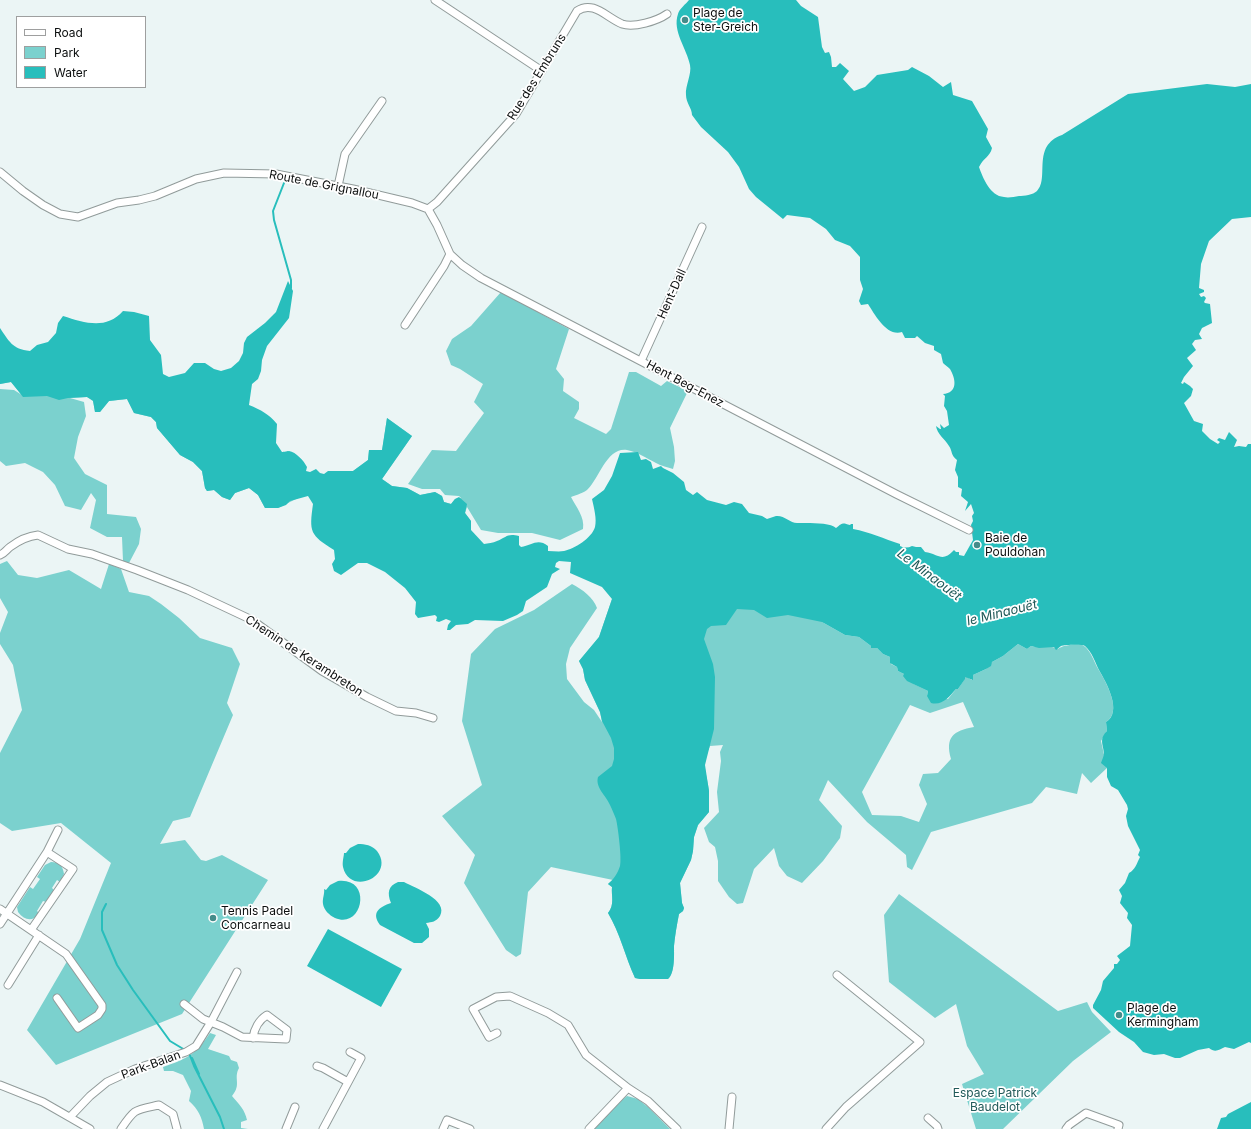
<!DOCTYPE html>
<html>
<head>
<meta charset="utf-8">
<style>
	body { margin:0 }
	#map { position:relative; width:1251px; height:1129px; overflow:hidden; background:#ebf5f5; font-family:Inter,sans-serif }
	canvas { display:block }
	.legend { position:absolute; left:16px; top:16px; width:130px; height:72px; box-sizing:border-box; background:#fff; border:1px solid #9e9f9f; margin:0; padding:5px 7px; list-style:none; font-size:12px; color:#0c0f0f }
	.legend li { display:flex; align-items:center; gap:8px; height:20px }
	.legend b { width:20px; border:1px solid #9e9f9f }
</style>
</head>
<body>
<div id="map">
<canvas width="1251" height="1129"></canvas>
<ul class="legend">
<li><b style="height:5px;background:#fff"></b>Road</li>
<li><b style="height:11px;background:#7bd1ce"></b>Park</li>
<li><b style="height:11px;background:#28bebc"></b>Water</li>
</ul>
</div>
<script>
const c = document.querySelector('canvas').getContext('2d');
c.lineJoin = 'round';
function paint(path, color) { c.fillStyle = color; c.fill(path, 'evenodd'); }
function strokePath(path, color, width, dash) { c.strokeStyle = color; c.lineWidth = width; c.lineCap = dash ? 'butt' : 'round'; c.setLineDash(dash || []); c.stroke(path); }
function drawText(font, color, halo, rows, align = 'center') {
  c.font = font + ' Inter,sans-serif'; c.lineWidth = 3.5; c.setLineDash([]); c.textBaseline = 'middle'; c.strokeStyle = halo; c.fillStyle = color; for (const [text, x, y, turn = 0] of rows) {
    c.save(); c.translate(x, y); c.rotate((+turn || 0) * Math.PI / 180); c.textAlign = isNaN(turn) ? turn : align; if (halo) c.strokeText(text, 0, 0); c.fillText(text, 0, 0); c.restore();
  }
}
paint(new Path2D(`
	M501 292 569 329 556 369 564 379 563 391 579 402V409L574 418 606 434 611 429 629 372H636L661 386 667 381 688 391 670 428 674 447 675 461 673 469C668 467 661 466 656 463 646 458 638 452 627 450 607 447 600 477 588 489 584 493 576 495 571 497 576 507 585 517 583 529L560 540 532 533H498L481 530 467 507 465 513 471 521 328 471H353L368 460 369 450 382 451 387 418 412 436 382 479 392 486 407 488 420 495 435 492 442 496 444 502 451 504 455 499 461 498 459 496 445 495 440 489H422L408 484 432 450 456 451 484 413 474 402 483 384 460 369 451 365 446 351 452 339 471 326Z
	M0 372 125 387 298 498 278 508H265L258 495 249 488 235 493 230 500 222 497 214 490 207 491 205 488 202 471 193 462 180 455 157 428 156 422 151 417 134 413 127 399 109 401 100 412H95L93 400 87 397 70 398 84 402 86 416 78 437 74 458 85 474 107 485V514L136 517 141 529 139 544 129 563 123 561 122 537H107L90 528 96 500 91 493 81 510 65 506 55 485 43 472 25 463 6 466 0 461V389L14 390 22 395 11 382 0 384Z
	M7 561 18 575 37 578 69 570 101 589 109 564 121 569 129 592 149 596 161 604 179 618 200 638 232 648 240 664 227 703 233 715 190 817 173 821 160 844 185 840 201 860 206 861 222 855 268 880 182 1014 56 1065 27 1030 80 939 111 863 61 823 12 831 0 823V753L22 710 13 665 0 644V633L8 612 0 598V564Z
	M697 574 890 639 822 622 845 635 859 637 871 646V648H877L883 654 890 657 891 664 897 667 898 671 904 674 914 684 928 691 927 696 948 699 956 689H958L964 680 965 676 972 680 973 675 986 669 992 662 1003 656 1018 644 1027 649 1031 646C1040 649 1050 644 1058 649 1062 645 1080 643 1084 646 1090 650 1094 661 1097 667 1104 679 1124 711 1106 722L1107 731 1101 741 1107 768 1091 783 1082 773 1077 794 1046 787 1032 803 931 832 912 870 907 867 906 855 867 822 828 780 819 800 842 826 840 838 823 861 802 883 787 876 779 866 774 848 754 869 743 903 737 904 729 897 718 881V861L715 847 709 842 704 828 719 812 717 792 721 761 720 752 723 745 710 746C701 767 706 769 709 790 709 797 709 805 709 812L698 825 694 837 693 851 691 860 680 883 682 903 684 908 683 911 679 914C677 924 675 935 674 946 674 955 675 973 668 979H640L635 978C625 956 620 933 608 913 615 904 611 896 612 887L608 884 613 880 551 867 528 892 521 954 516 957 506 950 464 883 475 855 442 816 482 785 462 721 471 654 495 629 534 610 572 584C583 590 593 597 597 608L570 648 566 664 567 679 584 702 594 710 602 722 600 712 585 680 583 669 579 661 599 637 612 599ZM963 702 974 727C953 731 945 737 951 759L938 773 923 774 919 785 927 804 919 822 901 816 872 815 862 792 910 705 930 713Z
	M51 862C59 862 63 866 64 874L60 882 57 880 52 888 54 890 46 902 43 901 37 911 39 913C33 922 25 921 18 912L17 907 30 887 33 889 40 879 37 877 45 865Z
	M899 894 1058 1011 1087 1002 1092 1012 1111 1032 1073 1061 1003 1129H976L962 1084 984 1074 967 1046 956 1004 935 1018 889 982 884 915Z
	M210 1033 216 1035 208 1049 229 1056 231 1060 237 1062 239 1068C233 1079 242 1084 232 1096 239 1104 245 1110 247 1120L241 1122V1128L248 1129H204C202 1117 198 1109 189 1101L191 1091 183 1075 173 1071H164L163 1067C187 1059 196 1054 210 1033Z
	M627 1096 638 1099 649 1108 670 1129H594L616 1105Z`), '#7bd1ce');
paint(new Path2D(`
	M689 0H796L801 6 818 17 822 47 825 53 829 52 831 57 832 67H836L840 63 849 71 843 79 854 91 865 87 877 75 908 70 912 67 929 76 943 87 951 82 953 95 972 101 988 129 986 137 992 148C990 157 984 157 979 167 983 178 990 196 1004 197 1008 198 1014 197 1019 196 1024 196 1033 195 1037 191 1050 178 1031 146 1062 135L1128 94 1207 84 1235 87 1251 84V217L1232 219 1209 241 1201 264 1199 288 1204 290V292L1199 294 1201 297 1204 296 1206 298 1204 302 1205 303 1210 304 1212 323 1202 328 1199 334 1202 339 1195 340 1192 344 1196 350 1187 358 1193 366 1184 377 1181 383 1183 384 1184 382 1190 386 1193 389 1191 396 1184 403 1194 421 1203 424 1202 431 1210 439 1218 444 1220 442 1217 440 1219 438 1225 440 1229 432 1237 440 1234 447 1239 446 1246 447 1248 444H1251V1043L1249 1042 1234 1049 1225 1047C1219 1050 1215 1053 1209 1048L1198 1050 1180 1058H1175L1164 1054 1154 1055 1143 1052 1134 1042 1119 1032 1093 1008V1005L1101 990 1103 981 1114 968V964H1117L1120 960 1117 956 1130 946 1132 925 1127 918 1128 913 1120 903 1122 896 1119 890 1125 883 1129 873C1135 870 1137 863 1140 857L1138 855 1140 850 1128 826 1126 816 1128 809 1127 805 1118 790 1111 786 1107 777V768L1101 763C1102 760 1104 756 1104 753 1103 744 1099 739 1107 731L1106 722C1123 712 1106 682 1099 670 1095 662 1092 652 1085 646 1082 644 1064 645 1061 646 1059 647 1058 649 1056 650L1054 647 1039 648 1031 646 1027 649 1018 644 1003 656 992 662 991 666 986 669 973 675V680L965 677V679L958 689H956C949 697 942 706 931 703L927 696 928 691 907 681 903 676 904 674 898 671 897 667 890 663V657L883 654 877 648H871V646L859 637 845 635 822 622 788 615 767 618 754 610 737 609 726 625 711 626 707 629 704 639 713 664 715 677 714 729 705 765 709 791V812L698 825 694 837 693 851 691 860 680 883 682 903 684 908 683 911 679 914C677 924 675 935 674 946 674 955 675 973 668 979H640L635 978C625 956 620 933 608 913 615 904 611 896 612 887L608 884C613 880 618 873 620 866 622 859 618 827 616 819 614 814 612 809 610 805 606 795 595 788 598 777L612 766 614 759V748L611 738 602 721 600 712 585 680 583 669 579 661 599 637 612 599 602 587 570 573 571 562 559 561 556 563 555 567 560 569 552 574 547 587 526 601 523 611 517 615 503 621 475 620 468 624 456 625 450 630H447L448 625 451 621 446 619 439 622 436 621 437 617 435 615 418 618 415 614 416 602 405 588 385 572 367 563H358L341 575 334 571 332 564 335 559 334 550C310 535 309 532 313 504L308 496 290 501 286 505 278 508H265L258 495 249 488 235 493 230 500 222 497 214 490 207 491 205 488 202 471 193 462 180 455 157 428 156 422 151 417 134 413 127 399 109 401 100 412H95L93 401 87 397 68 398 59 400 47 396 23 397 11 382 0 384V328C9 341 12 349 30 351L37 345 48 342 56 333 58 323 63 316C85 323 106 330 123 311L134 312 149 316 150 340 161 355 163 374 169 377 185 373 194 363H205L214 369 221 371 231 368 239 361 243 353 244 343 247 337 265 323 276 312 288 281 293 291 289 318 267 346 262 360 261 371 258 379 252 384 249 405C261 410 269 414 277 424L276 443 282 452C283 452 289 451 289 451 296 452 304 461 307 467L306 471 310 472 316 469 320 473 324 474 328 471H353L368 460 369 450H382L387 418 412 436 382 479 392 486 407 488 420 495 435 492 442 496 444 502 451 504 455 499 459 497 467 504 465 513 471 521V530L484 544C488 543 493 543 497 541 507 537 507 533 519 536V545L521 547C532 545 538 538 548 546V551C553 551 559 552 564 551 574 549 592 538 595 527 597 519 594 508 592 499L604 490 612 476 620 453 638 452 641 460 646 459 651 462 653 469 661 466 663 468 673 473 684 482 686 490 693 495 697 492 707 500 726 505 734 502 742 504 749 513 762 516 767 519C770 518 773 517 776 516 784 515 790 523 797 523 806 523 830 522 836 528 843 522 843 523 850 525L851 524H853V529C870 532 884 539 900 544V546C904 548 908 548 912 546L916 547H921L925 552C939 554 942 563 954 550L956 552H959V555L964 556 973 540 971 525 973 521 972 516 974 513 971 504 965 511 968 502 961 496 962 489 958 487V477L955 470 957 460C950 454 953 452 949 446 945 439 937 434 936 426L940 429H941L940 424 944 428 949 425 947 411 944 406 945 396 943 394C958 393 956 379 950 369 948 367 945 365 943 363L941 354 934 350V346L925 343 917 336 915 338H905L902 332C887 337 875 315 868 304L861 305 859 301 863 289 860 280V257L850 246 835 240 826 229 810 218 787 215 783 219 756 197 749 189 739 167 728 152 701 127 692 115C692 108 686 103 686 95 685 86 692 74 690 65 687 49 672 31 678 14 679 9 686 4 689 0Z
	M358 844C365 844 372 845 377 851 396 876 350 897 343 867 342 862 344 856 344 853H346L350 848Z
	M338 881C373 877 363 930 335 918 329 915 324 910 323 904 322 899 325 893 324 889L326 890 330 885Z
	M398 882H404C415 888 449 900 440 916 436 922 432 922 426 923L429 929V937L422 943H414L380 925C371 913 379 907 391 903 387 893 388 886 398 882Z
	M328 929 402 969 381 1007 307 966Z
	M1251 1102V1129H1217L1221 1118 1226 1117 1228 1114Z`), '#28bebc');
strokePath(new Path2D(`
	M284 183 273 211 274 220 291 280V288
	M106 904 102 912V930L117 965 133 990 170 1041 185 1050
	M189 1053 194 1066 220 1117 224 1129
	M192 1058 199 1074`), '#28bebc', 2);
const street = new Path2D(`
	M435 0 542 71
	M0 172 23 191 43 205 60 214 78 217 117 203 139 200 155 196 196 179 224 173 276 174 353 189 412 203 428 209
	M338 186 345 154 382 101
	M428 209 437 225 450 254 462 265 481 278 896 494 969 530
	M428 209 437 202 516 114 577 11C593 0 606 17 622 24 634 28 657 21 667 14
	M405 325 444 266 450 254
	M641 361 702 227
	M0 555C5 553 6 550 10 547 18 541 29 536 38 535L68 549 92 554 137 570 188 590 252 620 322 671 367 697 396 711 416 713 433 718
	M0 909 66 954 102 1005V1009L98 1015 78 1028 57 998
	M0 924 47 852 58 830
	M31 930 73 869 47 852
	M8 985 39 935
	M184 1004 203 1019 223 1027 242 1037 286 1039 287 1030 267 1015C259 1020 254 1029 253 1038
	M497 1033 489 1037 473 1009 496 997 510 996 548 1013 568 1025 586 1055 628 1088 648 1101 677 1129
	M317 1066 323 1068 348 1082
	M0 1085 43 1102 90 1129
	M70 1117 90 1096 107 1082 135 1069 186 1052 196 1046 211 1022 237 972
	M928 1118 937 1126 938 1129
	M121 1129C135 1108 135 1110 159 1105L173 1114 177 1129
	M286 1129 295 1107
	M323 1129 361 1058 350 1052
	M443 1129 447 1120 470 1129
	M589 1129 628 1088
	M729 1129 732 1097
	M826 1129 846 1107 920 1042 837 975
	M1066 1129 1069 1125 1086 1113 1119 1125 1118 1129`);
strokePath(street, '#919b9a', 9);
strokePath(street, '#fff', 7);
for (const [x, y, r, color] of [
	[685,20,4,"#448c8a"],
	[977,545,4,"#448c8a"],
	[213,918,4,"#448c8a"],
	[1119,1015,4,"#448c8a"]
]) { const dot = new Path2D(); dot.arc(x, y, r, 0, 2 * Math.PI); c.fillStyle = color; c.fill(dot); strokePath(dot, '#fff', 1.5); }
drawText('12px', '#0c0f0f', '#fff', [
	["Plage de",693,13],
	["Ster-Greich",693,27],
	["Baie de",985,538],
	["Pouldohan",985,552],
	["Tennis Padel",221,911],
	["Concarneau",221,925],
	["Plage de",1127,1008],
	["Kermingham",1127,1022]
], 'left');
drawText('12px', '#0c0f0f', '#fff', [
	["Rue des Embruns",537,77,-58],
	["Route de Grignallou",324,185,11],
	["Hent-Dall",672,294,-66],
	["Hent Beg-Enez",685,384,28],
	["Chemin de Kerambreton",304,656,33],
	["Park-Balan",151,1065,-20]
]);
drawText('12px', '#225b5a', '#fff', [
	["Espace Patrick",995,1093],
	["Baudelot",995,1107]
]);
drawText('italic 13px', '#205958', '#fff', [
	["Le Minaouët",929,575,37],
	["le Minaouët",1002,613,-14]
]);
</script>
</body>
</html>
